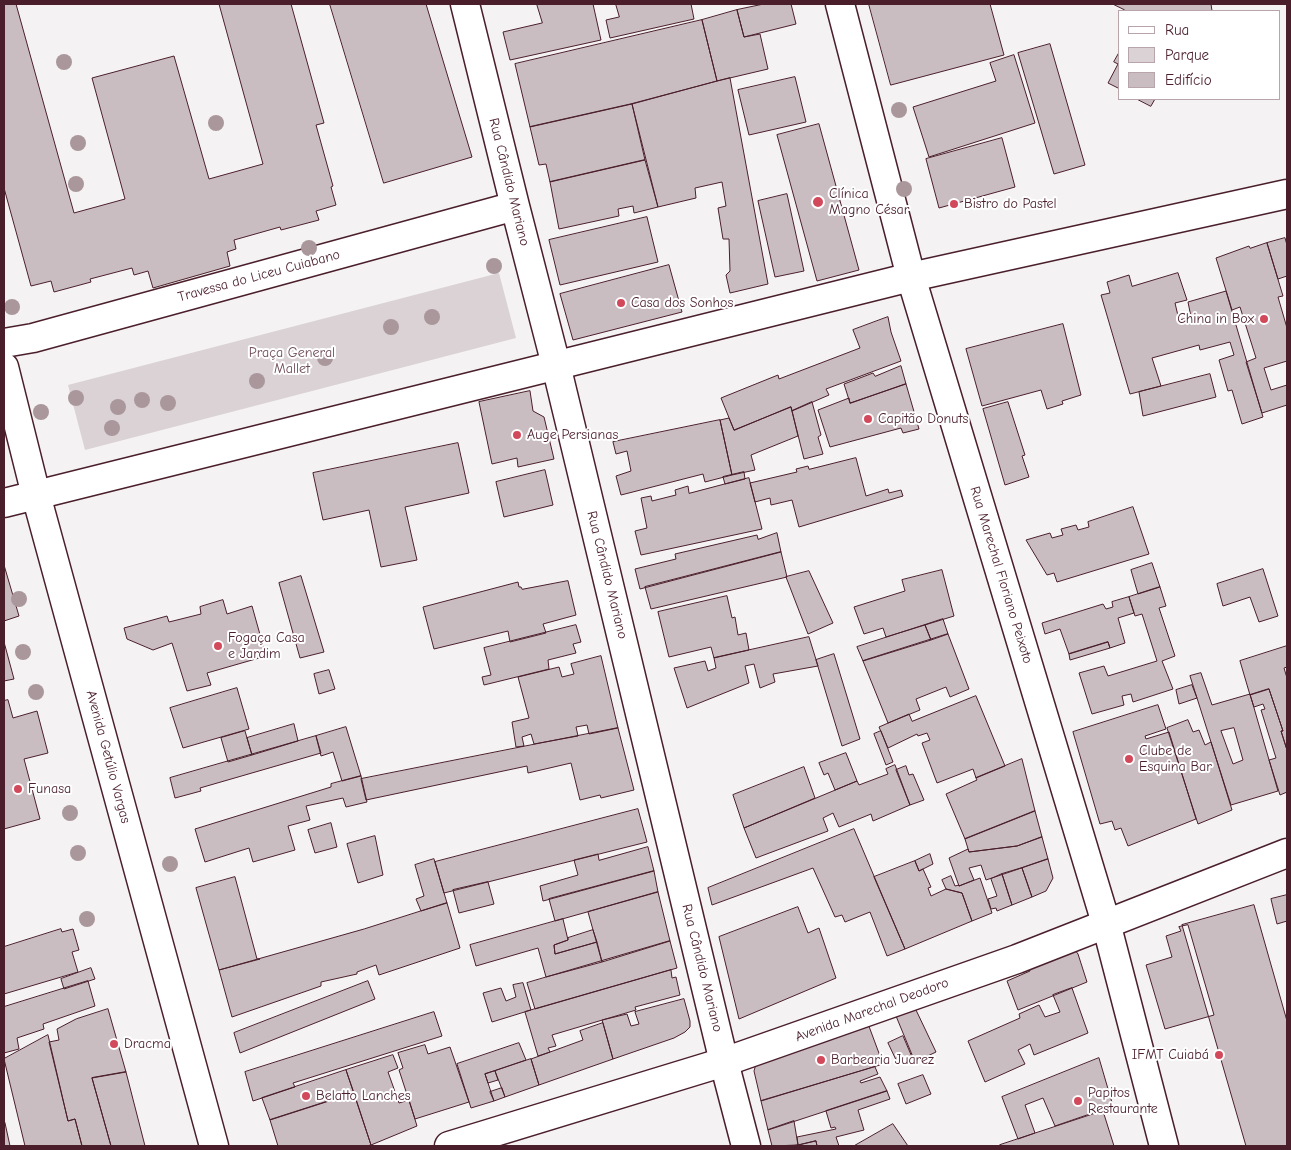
<!DOCTYPE html>
<html>
<head>
<meta charset="utf-8">
<style>
	body { margin:0 }
	#map { position:relative; width:1291px; height:1150px; overflow:hidden; background:#f4f2f2; font-family:"Comic Neue",sans-serif }
	canvas { display:block }
	.frame { position:absolute; inset:0; border:5px solid #4a1f2b; pointer-events:none }
	.legend { position:absolute; left:1118px; top:10px; width:162px; height:90px; box-sizing:border-box; background:#fff; border:1px solid #b7a5aa; margin:0; padding:6px 9px; list-style:none; font-size:15px; color:#4a1f2b }
	.legend li { display:flex; align-items:center; gap:10px; height:25px }
	.legend b { width:25px; border:1px solid #b7a5aa }
</style>
</head>
<body>
<div id="map">
<canvas width="1291" height="1150"></canvas>
<div class="frame"></div>
<ul class="legend">
<li><b style="height:6px;background:#fff"></b>Rua</li>
<li><b style="height:14px;background:#dbd2d5"></b>Parque</li>
<li><b style="height:14px;background:#cabdc1"></b>Edifício</li>
</ul>
</div>
<script>
const c = document.querySelector('canvas').getContext('2d');
c.lineJoin = 'round';
function paint(path, color) { c.fillStyle = color; c.fill(path, 'evenodd'); }
function strokePath(path, color, width, dash) { c.strokeStyle = color; c.lineWidth = width; c.lineCap = dash ? 'butt' : 'round'; c.setLineDash(dash || []); c.stroke(path); }
function drawText(font, color, halo, rows, align = 'center') {
  c.font = font + ' "Comic Neue",sans-serif'; c.lineWidth = 4; c.setLineDash([]); c.textBaseline = 'middle'; c.strokeStyle = halo; c.fillStyle = color; for (const [text, x, y, turn = 0] of rows) {
    c.save(); c.translate(x, y); c.rotate((+turn || 0) * Math.PI / 180); c.textAlign = isNaN(turn) ? turn : align; if (halo) c.strokeText(text, 0, 0); c.fillText(text, 0, 0); c.restore();
  }
}
paint(new Path2D(`
	M499 273 516 338 85 450 68 385Z`), '#dbd2d5');
const building = new Path2D(`
	M4 4H16L74 213 125 199 92 78 174 56 209 179 263 164 219 4H291L324 123 316 125 333 186 331 187 336 205 316 211 319 220 281 230 280 227 234 240 236 249 227 252 230 266 153 288 148 271 134 275 132 268 90 279 91 282 54 292 51 281 31 286 4 188Z
	M330 4H426L472 157 384 183Z
	M537 4H593L601 40 510 60 503 32 542 23Z
	M616 4H691L694 19 610 38 606 20 619 17Z
	M764 4H791L796 24 744 37 737 10Z
	M869 4H990L1004 55 891 85Z
	M1113 4H1211L1212 11H1123L1124 10Z
	M737 10 744 37 760 34 768 69 717 81 702 20Z
	M702 20 717 81 632 104 530 127 515 64Z
	M1050 44 1085 165 1054 174 1018 53Z
	M1120 51V89L1108 83 1118 64 1114 62Z
	M1014 55 1035 123 929 157 913 107 996 81 990 63Z
	M795 77 806 122 749 135 738 90Z
	M730 78 768 284 730 293 726 275 730 271 729 239H723L718 208 726 206 722 182 695 188 696 198 658 207 632 104Z
	M1137 99H1155L1151 106Z
	M632 104 645 160 550 182 546 164 539 165 530 127Z
	M819 124 859 270 817 281 777 135Z
	M1002 138 1015 187 939 208 926 159Z
	M645 160 658 207 634 213 633 206 618 209 619 216 559 229 550 182Z
	M787 194 804 271 775 277 758 201Z
	M647 217 658 262 560 285 549 240Z
	M1285 238 1287 245V276L1278 279 1267 243Z
	M1267 243 1283 296 1278 297 1287 328V361L1264 368 1271 390 1287 385V405L1262 413 1246 362 1256 358 1240 307 1232 310 1216 258 1249 246 1250 248Z
	M669 265 682 312 573 340 560 294Z
	M1178 273 1187 300 1175 303 1179 320 1191 317 1188 302 1226 291 1263 417 1242 424 1232 390 1228 391 1219 360 1234 355 1230 342 1200 350 1199 345 1152 358 1161 386 1130 394 1101 295 1110 293 1107 282 1129 275 1132 286Z
	M888 317 891 332 901 361 826 389 829 395 792 411 791 407 734 430 721 398 778 375 779 379 860 348 853 330Z
	M1063 324 1081 395 1062 401 1063 404 1047 409 1041 390 982 406 966 349Z
	M901 366 906 384 850 403 844 384 873 373 875 376Z
	M1210 374 1216 397 1143 416 1139 392Z
	M906 384 919 429 903 433 901 428 830 447 818 410 849 398 850 403Z
	M530 391 533 411 544 417 554 459 518 467 517 458 492 464 479 402Z
	M812 402 821 435 818 437 823 454 804 459 792 411Z
	M1008 402 1025 455 1022 456 1029 477 1005 485 983 409Z
	M791 407 798 436 751 455 755 470 732 475 720 420 729 418 734 430Z
	M720 420 732 475 705 482 703 474 621 495 616 476 631 471 627 451 616 454 613 442Z
	M458 443 469 493 405 507 417 560 381 567 369 510 323 520 313 473Z
	M856 458 866 496 888 489 889 493 901 490 903 496 799 527 792 500 771 505 770 498 755 502 750 483 797 472 796 469 808 466 809 469Z
	M545 470 553 505 504 517 496 482Z
	M744 472 745 479 725 484 723 477Z
	M749 478 762 529 641 555 635 531 647 528 641 498 651 496 652 501 676 495 675 490 688 486 689 493Z
	M1133 507 1149 554 1129 560 1057 582 1054 573 1047 575 1026 540 1050 533 1052 538 1063 535 1061 529 1076 525 1078 530 1089 527 1088 522Z
	M777 533 781 552 640 589 635 569 676 559 675 554 757 535 758 539Z
	M781 552 787 577 651 609 645 587Z
	M1152 563 1160 587 1138 594 1131 570Z
	M4 565 19 616 4 621Z
	M1263 569 1278 616 1259 622 1250 597 1223 606 1217 584Z
	M942 570 954 616 886 637 883 628 864 634 854 607 905 591 902 580Z
	M809 571 833 623 808 634 786 577Z
	M301 576 324 652 300 658 279 583Z
	M568 581 576 615 543 624 546 633 510 642 508 631 434 649 423 607 518 582 519 587H521L522 589Z
	M1160 587 1166 606 1159 608 1175 656 1162 661 1173 689 1133 702 1131 694 1122 696 1124 705 1092 714 1079 673 1104 666 1108 676 1157 661 1142 614 1135 616 1129 597Z
	M727 596 732 618 735 617 738 635 746 633 749 650 714 658 711 647 669 657 658 612Z
	M1129 597 1134 613 1118 618 1125 643 1110 648 1108 642 1069 654 1060 629 1045 634 1042 623 1103 604 1106 609 1113 607 1112 602Z
	M223 600 227 614 252 606 266 656 207 673 211 685 187 691 172 643 153 650 127 639 124 628 167 616 169 622 201 614 200 607Z
	M943 619 948 634 931 640 925 625Z
	M576 625 581 642 573 644 576 653 548 660 549 669 484 685 482 677 491 675 484 648Z
	M925 625 931 640 863 661 857 647Z
	M948 634 969 689 950 697 946 687 916 699 920 710 888 723 863 661Z
	M809 637 818 666 773 674 775 682 760 688 754 664 745 666 749 683 687 708 674 668 705 661 708 671 716 668 714 658Z
	M4 642 14 679 4 681Z
	M1108 642 1110 648 1070 660 1069 654Z
	M1287 646V667L1284 668 1287 678V750L1281 731H1283L1269 689 1250 695 1240 661Z
	M834 654 860 739 842 746 816 660Z
	M601 656 618 728 589 734 587 725 576 727 578 736 534 744 531 734 522 737 524 746 516 747 512 722 529 718 518 677 559 667 562 677 574 674 571 664Z
	M329 670 335 689 319 694 314 674Z
	M1201 673 1212 705 1250 694 1278 791 1231 805 1190 676Z
	M1192 685 1197 698 1179 704 1176 690Z
	M237 688 249 729 183 748 170 708Z
	M1269 689 1283 731H1281L1287 750V792L1280 795 1269 760 1276 758 1261 710 1265 709 1263 704 1254 707 1250 695Z
	M976 696 1005 766 976 778 973 769 937 783 922 743 930 740 927 733 918 736 917 734 888 748 879 727 909 714 912 721Z
	M8 700 13 718 37 711 48 753 24 759 40 819 4 829V701Z
	M1158 705 1166 729 1145 736 1146 739 1169 732 1196 819 1128 846 1121 828 1115 830 1112 821 1100 824 1073 732Z
	M1188 720 1193 732 1199 730 1205 745 1211 742 1232 810 1198 824 1167 728Z
	M294 724 298 741 252 755 247 738Z
	M346 727 361 776 342 781 333 752 321 756 316 736Z
	M618 728 634 790 601 798 600 795 580 800 571 763 528 773 527 766 366 800 361 779Z
	M1234 728 1243 760 1233 764 1221 731Z
	M245 731 252 755 228 762 221 738Z
	M881 731 893 762 886 765 874 734Z
	M316 736 321 753 200 788 201 791 175 798 170 778Z
	M846 753 857 781 835 790 828 773 824 775 819 763Z
	M1022 759 1035 811 965 839 946 794 977 780 976 778Z
	M895 765 910 805 873 821 871 814 839 827 833 813 823 818 828 831 756 858 744 828 857 781 859 785 888 774 886 769Z
	M906 766 909 775 913 774 924 800 910 805 896 770Z
	M804 767 815 798 744 828 733 795Z
	M361 776 367 802 346 807 343 798 306 806 310 820 288 826 295 850 253 862 249 848 205 862 195 829 331 787V784Z
	M638 809 647 842 444 893 435 862Z
	M1035 811 1042 837 1017 846 969 852 965 839Z
	M331 823 337 847 315 853 308 830Z
	M854 829 905 949 887 956 870 912 845 922 842 915 835 917 813 868 712 905 708 888Z
	M375 836 383 875 358 883 347 844Z
	M1042 837 1048 859 986 880 981 865 969 868 974 880 959 886 949 858 968 849 969 852 1017 846Z
	M648 847 654 871 543 901 540 886 578 875 574 860 598 854 599 860Z
	M930 854 933 864 919 871 915 861Z
	M434 859 447 903 421 911 416 899 424 896 415 865Z
	M1048 859 1053 878 1046 891 1032 897 1022 868Z
	M915 861 919 871 923 869 931 887 928 888 931 896 946 889 962 893 972 921 905 949 874 877Z
	M1022 868 1032 897 1012 905 1002 874Z
	M654 871 658 892 555 921 549 899Z
	M1002 874 1012 905 997 911 996 908 991 909 988 899 997 896 991 879Z
	M951 876 955 886 959 885V886L980 878 992 913 972 921 962 893 946 889 942 880Z
	M235 877 257 959H260L219 970 196 888Z
	M488 882 494 904 459 913 453 890Z
	M658 892 670 941 602 962 588 912Z
	M1287 895V921L1277 924 1271 899Z
	M447 903 460 948 379 975 376 965 357 972V974L321 982V986L232 1017 219 970 364 929Z
	M1254 905 1287 1021V1146H1246L1182 925Z
	M798 907 808 933 819 928 836 978 739 1019 719 937Z
	M563 919 568 940 554 945 555 954 597 942 602 962 546 977 538 948 476 966 470 945Z
	M1188 925 1214 1015 1165 1029 1146 965 1172 957 1166 936 1181 931 1179 927Z
	M61 929 62 932 73 929 79 950 72 952 78 972 4 994V947Z
	M593 930 597 942 555 954 554 945 568 940V938Z
	M670 941 677 968 535 1009 527 983Z
	M1075 950 1078 954 1087 982 1018 1010 1007 981 1030 971 1029 968Z
	M91 968 95 979 64 989 61 979Z
	M671 970 672 978 676 977 680 995 635 1007 636 1010 552 1035 556 1046 548 1048 550 1052 538 1056 525 1012Z
	M88 981 95 1006 43 1024 44 1029 17 1038 19 1049 4 1053V1007Z
	M368 981 375 999 240 1053 234 1033Z
	M523 983 531 1010 492 1022 483 993 501 988 506 1001 516 997 513 985Z
	M1072 988 1088 1033 1034 1055 1030 1044 1018 1050 1025 1064 985 1082 968 1041 1020 1018 1019 1014 1039 1005 1045 1017 1060 1012 1053 995Z
	M684 999 690 1021V1027L685 1032 674 1038 613 1059 602 1020 627 1014 631 1026 639 1024 635 1012Z
	M108 1009 126 1072 92 1078 111 1146H82L75 1119 68 1121 49 1042 59 1040 57 1029 76 1019Z
	M916 1010 936 1052 915 1062 896 1016Z
	M434 1012 442 1036 293 1083 295 1087 253 1101 245 1072Z
	M867 1021 883 1064 761 1101 754 1071 756 1064Z
	M603 1023 613 1059 539 1085 531 1059 583 1040 580 1031Z
	M48 1035 68 1121 75 1119 82 1146H25L4 1059Z
	M903 1036 912 1057 898 1064 888 1043Z
	M519 1043 526 1060 485 1074 494 1101 471 1108 457 1064Z
	M425 1045 428 1054 450 1047 469 1102 415 1119 399 1070 403 1068 398 1053Z
	M393 1055 398 1068 388 1072 399 1103 409 1100 417 1126 371 1145 346 1070Z
	M1099 1058 1113 1106 1055 1126 1043 1098 1025 1105 1035 1133 1018 1139 1002 1097Z
	M531 1059 539 1085 505 1097 495 1071Z
	M875 1067 878 1074 860 1081 861 1083 880 1077 887 1091 768 1130 761 1101Z
	M346 1070 354 1093 270 1120 262 1098Z
	M495 1071 498 1080 488 1083 485 1074Z
	M126 1072 145 1146H111L92 1078Z
	M923 1075 931 1094 906 1104 898 1084Z
	M502 1088 505 1097 494 1101 490 1092Z
	M887 1091 890 1099 858 1110 864 1130 836 1137 839 1146H817L816 1141 798 1145 797 1137 836 1129 835 1127 831 1128 826 1111Z
	M354 1093 371 1145 366 1146H278L270 1120Z
	M1103 1111 1114 1146H1001L1000 1145Z
	M794 1121 798 1145 772 1146 768 1130Z
	M5 1123 10 1146H4V1124Z
	M893 1124 908 1146H854Z
	M816 1141 817 1146H790L798 1145Z`);
paint(building, '#cabdc1');
strokePath(building, '#4a1f2b', 1);
const street = new Path2D(`
	M465 4 515 206 556 365 724 1062 746 1146
	M840 4 911 277 1106 923 1164 1146
	M4 343 33 338 515 206`);
const secondary = new Path2D(`
	M4 503 911 277 1287 194
	M449 1146 724 1062 1017 959 1287 853`);
const primary = new Path2D(`
	M4 367 36 495 214 1146`);
strokePath(street, '#4a1f2b', 31);
strokePath(secondary, '#4a1f2b', 31);
strokePath(primary, '#4a1f2b', 31);
strokePath(street, '#fff', 28);
strokePath(secondary, '#fff', 28);
strokePath(primary, '#fff', 28);
c.fillStyle = '#aa979c';
for (const [x, y] of [
	[64,62],
	[899,110],
	[216,123],
	[78,143],
	[76,184],
	[904,189],
	[309,248],
	[494,266],
	[12,307],
	[432,317],
	[391,327],
	[325,358],
	[257,381],
	[76,398],
	[142,400],
	[168,403],
	[118,407],
	[41,412],
	[112,428],
	[19,599],
	[23,652],
	[36,692],
	[70,813],
	[78,853],
	[170,864],
	[87,919]
]) { c.beginPath(); c.arc(x, y, 8, 0, 2 * Math.PI); c.fill(); }
for (const [x, y, r, color] of [
	[818,202,6,"#d1495b"],
	[954,204,5,"#d1495b"],
	[621,303,5,"#d1495b"],
	[1264,319,5,"#d1495b"],
	[868,419,5,"#d1495b"],
	[517,435,5,"#d1495b"],
	[218,646,5,"#d1495b"],
	[1129,759,5,"#d1495b"],
	[18,789,5,"#d1495b"],
	[114,1044,5,"#d1495b"],
	[1219,1055,5,"#d1495b"],
	[821,1060,5,"#d1495b"],
	[306,1096,5,"#d1495b"],
	[1078,1101,5,"#d1495b"]
]) { const dot = new Path2D(); dot.arc(x, y, r, 0, 2 * Math.PI); c.fillStyle = color; c.fill(dot); strokePath(dot, '#fff', 2); }
drawText('14px', '#4a1f2b', '#fff', [
	["Rua Cândido Mariano",509,182,76],
	["Travessa do Liceu Cuiabano",259,276,-15],
	["Rua Cândido Mariano",607,575,76],
	["Rua Marechal Floriano Peixoto",1001,575,73],
	["Avenida Getúlio Vargas",108,757,75],
	["Rua Cândido Mariano",702,968,76],
	["Avenida Marechal Deodoro",872,1010,-20]
]);
drawText('14px', '#4a1f2b', '#fff', [
	["Clínica",829,194],
	["Magno César",829,210],
	["Bistro do Pastel",964,204],
	["Casa dos Sonhos",631,303],
	["China in Box",1254,319,"right"],
	["Capitão Donuts",878,419],
	["Auge Persianas",527,435],
	["Fogaça Casa",228,638],
	["e Jardim",228,654],
	["Clube de",1139,751],
	["Esquina Bar",1139,767],
	["Funasa",28,789],
	["Dracma",124,1044],
	["IFMT Cuiabá",1209,1055,"right"],
	["Barbearia Juarez",831,1060],
	["Papitos",1088,1093],
	["Restaurante",1088,1109],
	["Belatto Lanches",316,1096]
], 'left');
drawText('14px', '#6e4c56', '#fff', [
	["Praça General",292,353],
	["Mallet",292,369]
]);
</script>
</body>
</html>
